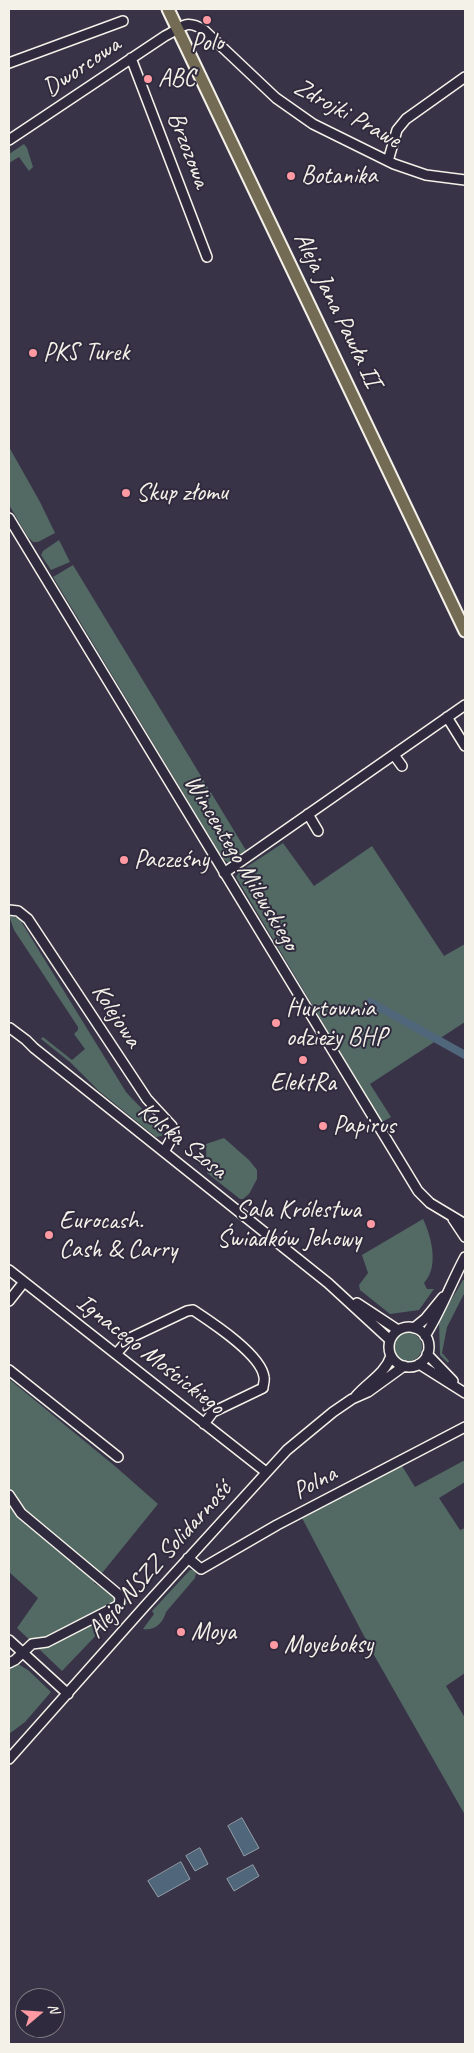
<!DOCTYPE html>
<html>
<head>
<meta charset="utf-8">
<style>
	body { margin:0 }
	#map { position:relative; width:474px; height:2053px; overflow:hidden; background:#393348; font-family:Caveat,sans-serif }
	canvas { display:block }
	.frame { position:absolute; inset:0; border:10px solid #f4f1e8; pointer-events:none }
	.north { position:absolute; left:15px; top:1988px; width:50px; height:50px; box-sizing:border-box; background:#2f2a3d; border:1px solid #7e7a81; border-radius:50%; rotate:72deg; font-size:14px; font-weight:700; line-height:20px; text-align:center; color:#f4f1e8 }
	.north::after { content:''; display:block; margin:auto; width:18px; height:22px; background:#ff9aa2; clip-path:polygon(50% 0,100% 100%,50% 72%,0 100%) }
</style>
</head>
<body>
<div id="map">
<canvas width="474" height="2053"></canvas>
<div class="frame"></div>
<div class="north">N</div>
</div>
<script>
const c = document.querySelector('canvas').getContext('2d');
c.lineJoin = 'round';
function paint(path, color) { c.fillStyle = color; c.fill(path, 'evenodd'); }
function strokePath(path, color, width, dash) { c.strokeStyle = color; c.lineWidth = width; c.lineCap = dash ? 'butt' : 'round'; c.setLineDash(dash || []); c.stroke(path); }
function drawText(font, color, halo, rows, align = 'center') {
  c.font = font + ' Caveat,sans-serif'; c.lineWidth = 4; c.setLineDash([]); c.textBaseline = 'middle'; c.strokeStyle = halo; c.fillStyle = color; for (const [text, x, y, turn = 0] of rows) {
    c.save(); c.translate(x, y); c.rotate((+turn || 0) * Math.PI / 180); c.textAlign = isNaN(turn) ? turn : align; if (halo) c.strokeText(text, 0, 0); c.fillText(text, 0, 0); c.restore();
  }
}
paint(new Path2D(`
	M24 144 27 148 33 167 29 171 19 157 9 163V154Z
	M9 447 40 502 55 533 38 542H33L28 537 9 505Z
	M59 540 70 562 51 570 41 555 43 551Z
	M73 565 247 852 229 863 223 859 53 577Z
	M283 843 314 886 372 846 444 956 465 944V1022L370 1084 391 1117 382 1122 236 877 239 872Z
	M9 916 19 918 126 1092C135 1102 144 1110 152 1120 156 1124 161 1125 164 1131L162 1136 156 1137 99 1091 70 1062 41 1039 43 1037 72 1060 85 1049 74 1034 78 1030V1027L14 930Z
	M224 1138 249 1160 257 1170V1179L249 1194 243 1199H240L207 1173 206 1144Z
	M423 1219C432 1238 439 1267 424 1283L427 1289H434L419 1310 390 1314 360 1290 359 1285 368 1273 362 1255Z
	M463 1280H465V1292L447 1327 442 1353 449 1361 448 1363 440 1355 439 1322H438Z
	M394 1347a14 14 0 1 1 28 0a14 14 0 1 1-28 0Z
	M9 1379 116 1467 158 1504 94 1583 127 1603 62 1671 17 1628 38 1598 9 1572Z
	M465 1460V1482L439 1498 460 1530 465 1528V1673L446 1686 465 1718V1815L374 1655 302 1518 402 1466 415 1487Z
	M190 1570H195L196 1573 195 1578 166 1612C163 1623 155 1631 143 1629L154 1614 152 1611Z
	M18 1664 28 1670 51 1692 25 1722 9 1734V1668Z`), '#536964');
const water = new Path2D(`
	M242 1818 259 1848 244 1856 228 1826Z
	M200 1848 208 1864 195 1871 186 1856Z
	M181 1862 190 1879 158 1897 148 1881Z
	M253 1865 259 1876 234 1891 227 1879Z`);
paint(water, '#50677b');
strokePath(water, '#929ea7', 1);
strokePath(new Path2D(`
	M370 1002 465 1055`), '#50677b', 8);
const minor = new Path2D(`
	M131 58 207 257
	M9 63 123 21
	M9 140 165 36C182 28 185 18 204 30L276 98 313 124 394 164 426 175 465 180
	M388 161 397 130 406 119 465 77
	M9 518 418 1191 430 1203 465 1224
	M447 717 465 746
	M394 755 402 766
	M308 814 318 831
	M224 873 465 705
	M9 910 18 911 28 919 147 1099 172 1126 174 1134 164 1152
	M10 1028 26 1040 34 1048 328 1283 390 1340
	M453 1219 465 1237
	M9 1270 266 1472
	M9 1301 24 1282
	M357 1303 398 1330
	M389 1347a20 20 0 1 1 40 0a20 20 0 1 1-40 0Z
	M414 1328 425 1319 443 1297
	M425 1336C441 1311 451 1283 465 1257
	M116 1354 130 1338 187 1311 193 1310C211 1322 261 1354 264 1377 265 1380 263 1385 263 1388L213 1412 204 1424
	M427 1354 453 1381
	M419 1364 465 1393
	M9 1370 118 1457
	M356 1396C368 1382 385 1374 391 1356
	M9 1495 21 1513 118 1594 120 1598 119 1605 47 1642 32 1644 15 1660 9 1663
	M188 1558 201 1569 277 1525 465 1427
	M9 1640 68 1694
	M9 1759 145 1606 287 1450 333 1412 352 1399 368 1392 404 1366`);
const major = new Path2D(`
	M168 9 465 631`);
strokePath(minor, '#f4f1e8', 12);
strokePath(major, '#f4f1e8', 15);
strokePath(minor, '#2f2a3d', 9);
strokePath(major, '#746b55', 11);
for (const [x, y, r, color] of [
	[207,20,5,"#ff9aa2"],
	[148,79,5,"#ff9aa2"],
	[291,176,5,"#ff9aa2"],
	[33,353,5,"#ff9aa2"],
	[126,493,5,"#ff9aa2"],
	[124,860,5,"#ff9aa2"],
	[276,1023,5,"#ff9aa2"],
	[303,1060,5,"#ff9aa2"],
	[323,1126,5,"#ff9aa2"],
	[371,1224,5,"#ff9aa2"],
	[49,1235,5,"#ff9aa2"],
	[181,1632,5,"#ff9aa2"],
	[274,1645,5,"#ff9aa2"]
]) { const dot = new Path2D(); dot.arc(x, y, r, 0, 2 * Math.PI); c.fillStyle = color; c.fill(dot); strokePath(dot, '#2f2a3d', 2); }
drawText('25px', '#f4f1e8', '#2f2a3d', [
	["Polo",207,43,"center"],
	["ABC",158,79],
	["Botanika",301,176],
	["PKS Turek",43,353],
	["Skup złomu",136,493],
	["Pacześny",134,860],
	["Hurtownia",286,1009],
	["odzieży BHP",286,1038],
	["ElektRa",303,1083,"center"],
	["Papirus",333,1126],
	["Sala Królestwa",361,1210,"right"],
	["Świadków Jehowy",361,1239,"right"],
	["Eurocash.",59,1221],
	["Cash & Carry",59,1250],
	["Moya",191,1632],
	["Moyeboksy",284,1645]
], 'left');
drawText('25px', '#f4f1e8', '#2f2a3d', [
	["Dworcowa",82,67,-34],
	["Zdrojki Prawe",347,114,29],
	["Brzozowa",188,150,69],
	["Aleja Jana Pawła II",337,310,64],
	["Wincentego Milewskiego",241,863,59],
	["Kolejowa",116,1016,57],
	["Kolska Szosa",182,1141,39],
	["Ignacego Mościckiego",150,1355,38],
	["Polna",315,1483,-28],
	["Aleja NSZZ Solidarność",160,1560,-48]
]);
</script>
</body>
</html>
